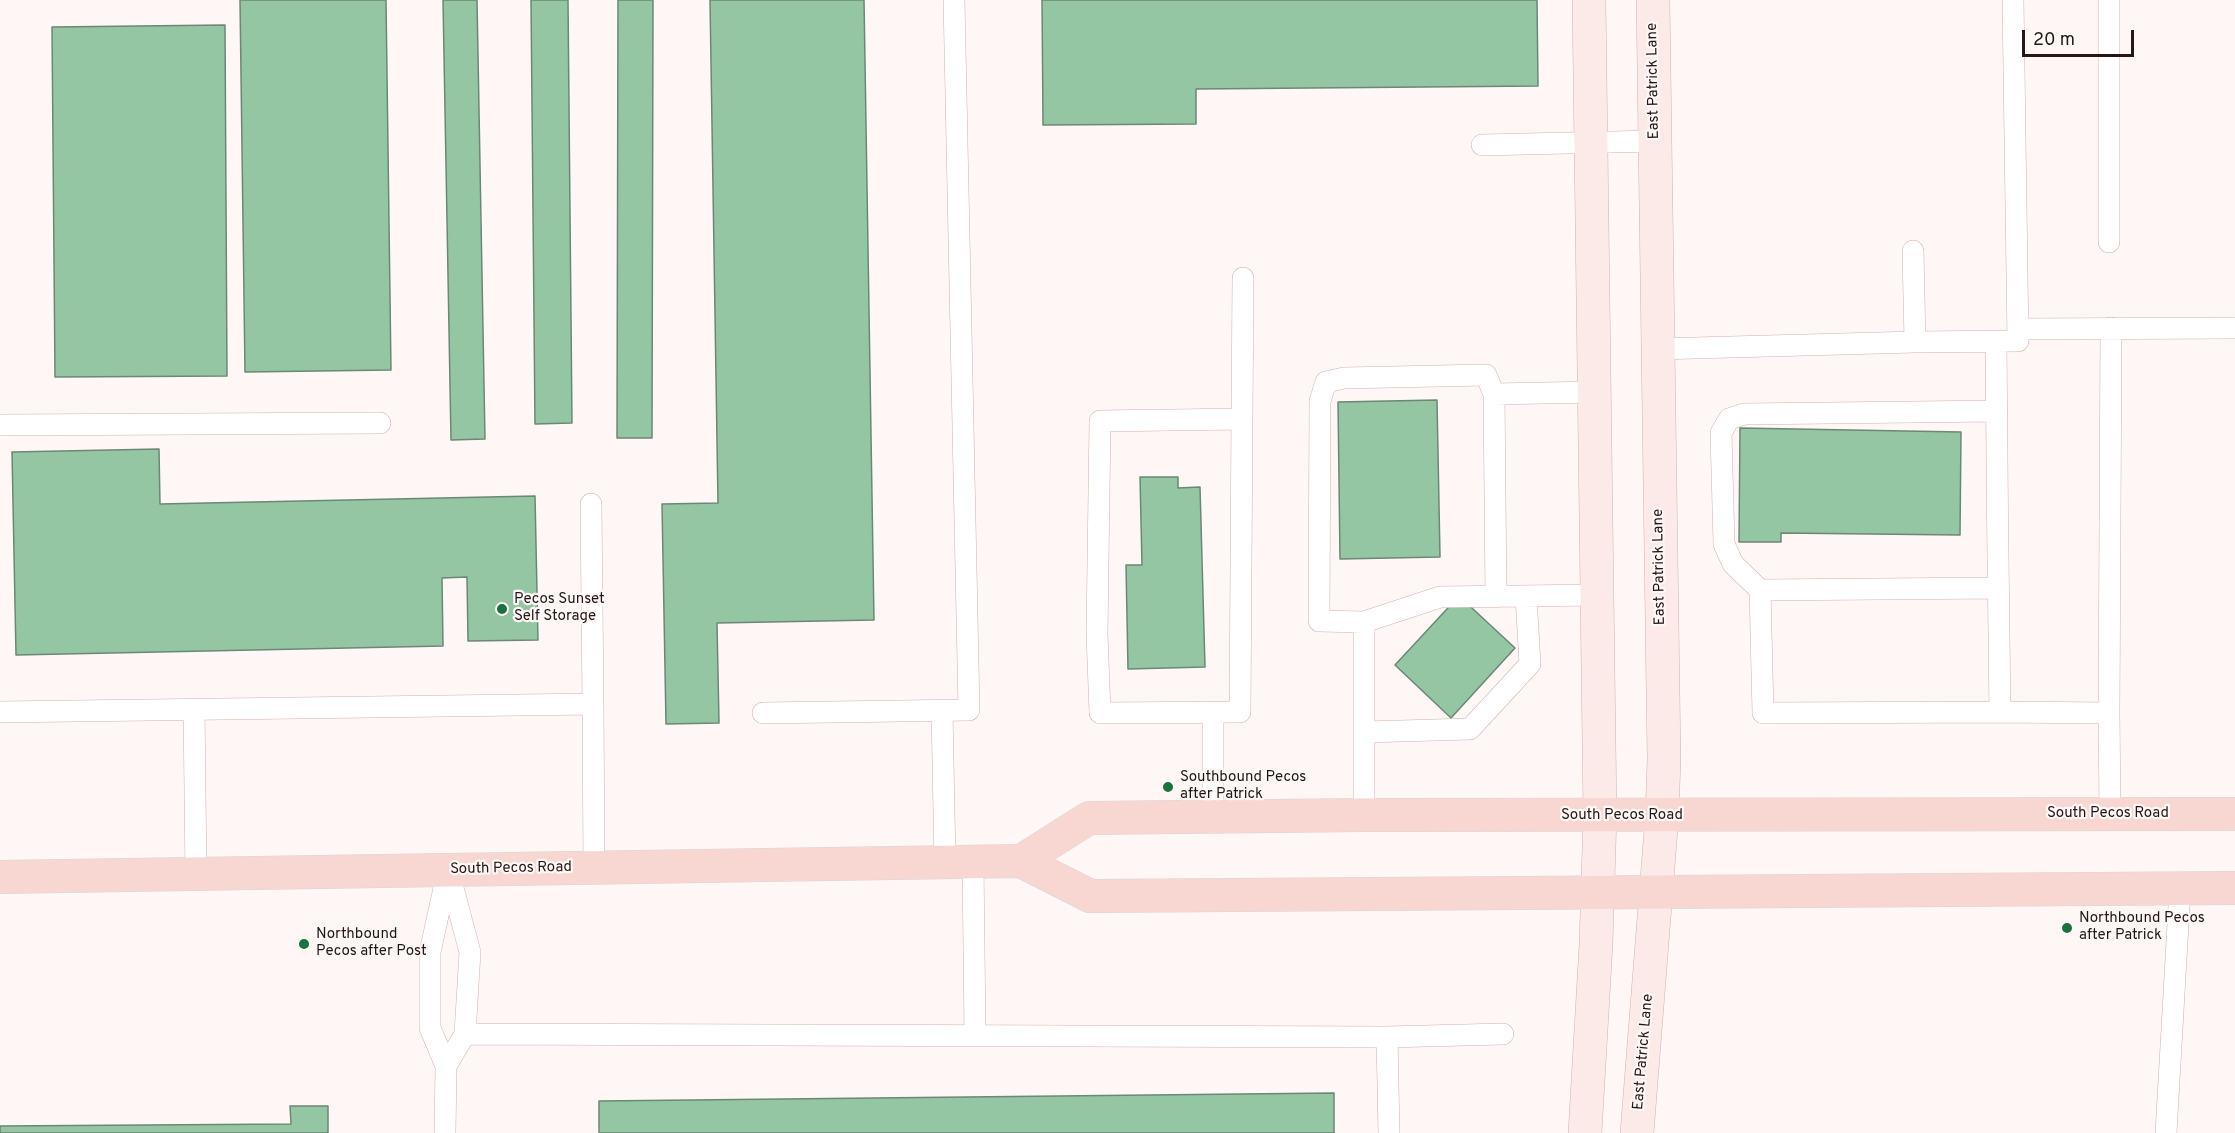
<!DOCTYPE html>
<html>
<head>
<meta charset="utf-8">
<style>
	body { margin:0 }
	#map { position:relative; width:2235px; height:1133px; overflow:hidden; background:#fef7f6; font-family:Overpass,sans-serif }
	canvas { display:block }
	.scale { position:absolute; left:2022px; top:30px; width:112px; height:27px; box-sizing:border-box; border:3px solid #251918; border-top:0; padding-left:8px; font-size:18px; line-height:21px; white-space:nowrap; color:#251918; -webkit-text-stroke:4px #fef7f6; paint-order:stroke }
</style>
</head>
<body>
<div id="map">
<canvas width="2235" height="1133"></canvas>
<div class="scale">20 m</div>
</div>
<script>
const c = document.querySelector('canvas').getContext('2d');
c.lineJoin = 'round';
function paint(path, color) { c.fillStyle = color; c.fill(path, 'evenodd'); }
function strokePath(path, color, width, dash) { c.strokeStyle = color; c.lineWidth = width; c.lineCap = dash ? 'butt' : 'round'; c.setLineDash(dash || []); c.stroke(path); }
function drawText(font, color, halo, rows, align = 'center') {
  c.font = font + ' Overpass,sans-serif'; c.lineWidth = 4.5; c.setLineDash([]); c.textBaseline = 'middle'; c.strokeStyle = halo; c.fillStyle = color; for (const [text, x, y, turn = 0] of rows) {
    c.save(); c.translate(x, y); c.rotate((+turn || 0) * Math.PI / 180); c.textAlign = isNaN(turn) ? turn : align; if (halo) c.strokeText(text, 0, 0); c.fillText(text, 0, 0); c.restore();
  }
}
const building = new Path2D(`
	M240 0H386L391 370 245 372Z
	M443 0H477L485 439 451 440Z
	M531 0H568L572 423 535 424Z
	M618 0H653L652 438H617Z
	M710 0H864L874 620 717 623 719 723 666 724 662 504 718 503Z
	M1042 0H1537L1538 86 1196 89V124L1043 125Z
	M225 25 227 376 55 377 52 27Z
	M1437 400 1440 557 1340 559 1338 402Z
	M1740 428 1961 432 1960 535 1781 533V542H1739Z
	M159 449 160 504 535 496 538 640 468 641 467 577 442 578 443 646 16 655 12 452Z
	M1140 477H1178V488L1200 487 1205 667 1128 669 1126 565H1142Z
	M1459 596 1515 648 1451 718 1395 665Z
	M1334 1093V1133H599V1101Z
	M290 1106H328V1133H0V1126L291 1124Z`);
paint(building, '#94c6a4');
strokePath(building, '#6d8775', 1.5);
const service = new Path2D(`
	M2109 0V242
	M1482 145 1655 141
	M1913 251 1915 342
	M2018 329 2235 328
	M1996 341C1997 465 1998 588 2000 712L1763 713 1760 590 1998 588
	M1657 349 1915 342 2018 341 2013 0
	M1494 394 1595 392
	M1242 419 1240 712 1100 713 1097 634 1100 421Z
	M1242 419 1243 278
	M0 425 380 423
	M1760 590 1733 564 1724 544 1721 433 1729 419 1744 414 1997 411
	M1364 622 1319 621 1320 401 1326 382 1344 378 1486 375 1494 394 1496 597
	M593 704 594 868
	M194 709 196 874
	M942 711 945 862
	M0 712 593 704 591 504
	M2000 712 2109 713 2111 328
	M763 713 969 710 954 0
	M1213 713V817
	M2109 713 2110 814
	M1365 732 1470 729 1530 664 1526 596
	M1364 815V622L1440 597 1597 595
	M973 862 975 1036
	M465 1034 1387 1037 1389 1133
	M1387 1037 1503 1034
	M446 1066 465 1034 470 952 449 873
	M445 1133 446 1066 430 1028V952L448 870
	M2166 1133 2180 889`);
const secondary = new Path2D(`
	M1585 1133 1596 944 1600 815 1589 0
	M1637 1133 1662 816 1664 759 1653 0`);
const primary = new Path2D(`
	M1021 861 1089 818 1364 815 2235 814
	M0 877 1021 861 1090 896 2235 888`);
strokePath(service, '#d3b1ad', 22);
strokePath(secondary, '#d3b1ad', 34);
strokePath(primary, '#d8d6d5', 34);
strokePath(service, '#fff', 21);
strokePath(secondary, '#fbeae8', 33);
strokePath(primary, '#f8d6d1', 33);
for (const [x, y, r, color] of [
	[502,609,6,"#1c7143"],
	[1168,787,6,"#1c7143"],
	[2067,928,6,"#1c7143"],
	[304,944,6,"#1c7143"]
]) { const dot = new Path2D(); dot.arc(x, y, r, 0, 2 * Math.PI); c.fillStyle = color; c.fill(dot); strokePath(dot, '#fef7f6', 2); }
drawText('15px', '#251918', '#fef7f6', [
	["East Patrick Lane",1654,81,-91],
	["East Patrick Lane",1660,567,-91],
	["South Pecos Road",2108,814],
	["South Pecos Road",1622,816],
	["South Pecos Road",511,869,-1],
	["East Patrick Lane",1644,1052,-85]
]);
drawText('15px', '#251918', '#fef7f6', [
	["Pecos Sunset",514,600],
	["Self Storage",514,617],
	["Southbound Pecos",1180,778],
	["after Patrick",1180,795],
	["Northbound Pecos",2079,919],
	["after Patrick",2079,936],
	["Northbound",316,935],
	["Pecos after Post",316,952]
], 'left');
</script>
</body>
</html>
